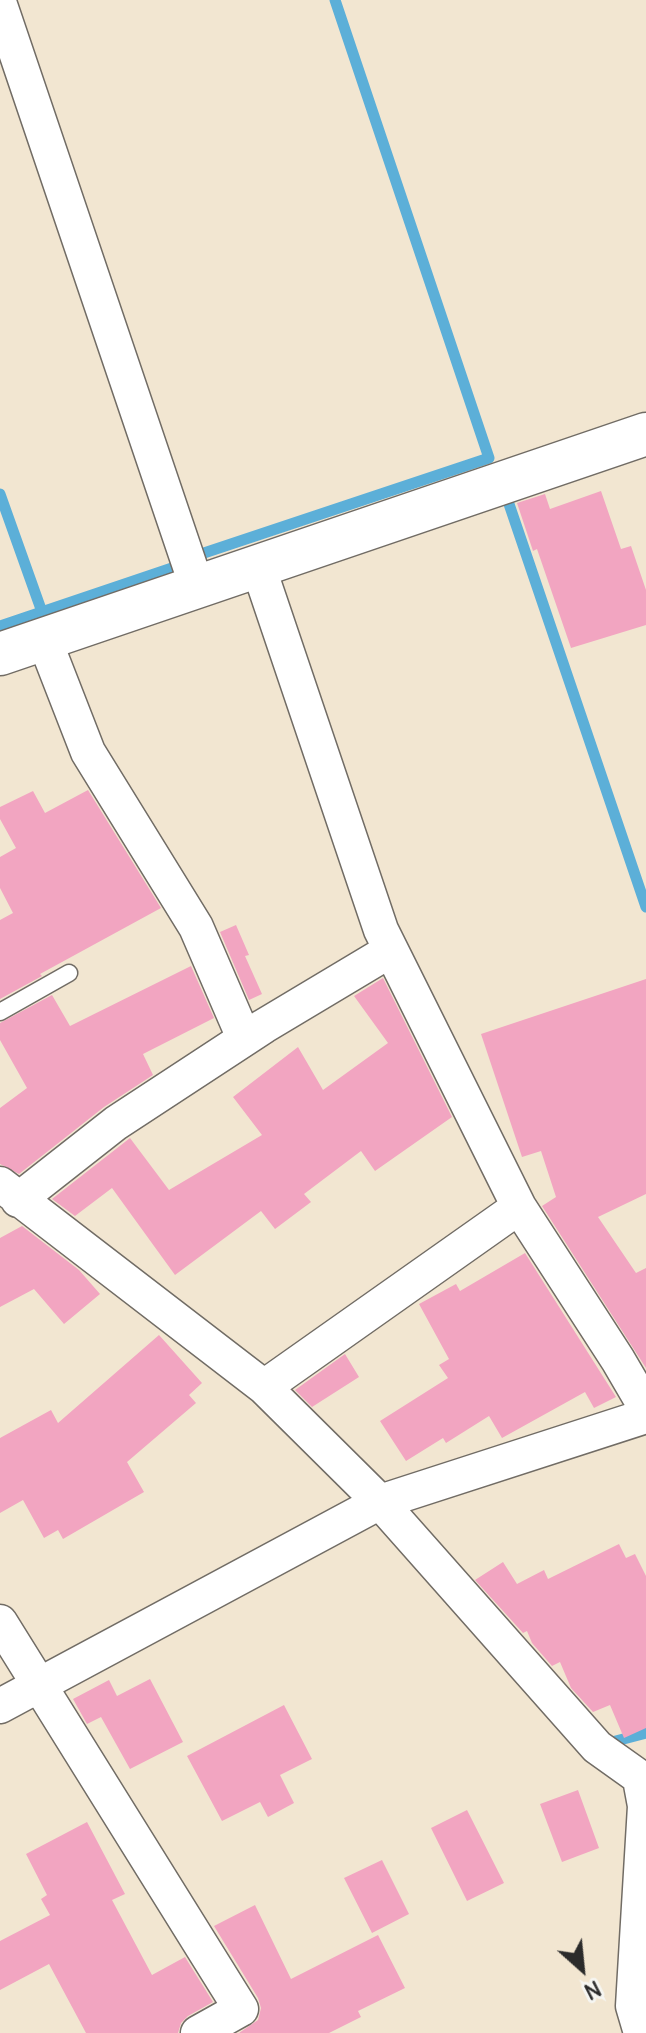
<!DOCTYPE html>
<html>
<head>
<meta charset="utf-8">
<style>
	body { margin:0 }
	#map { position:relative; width:646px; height:2033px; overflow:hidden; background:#f2e6d1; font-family:Delius,sans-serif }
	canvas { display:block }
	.north { position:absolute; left:542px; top:1929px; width:80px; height:80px; -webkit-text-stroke:6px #f6f6f2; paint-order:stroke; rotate:153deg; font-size:22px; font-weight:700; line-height:32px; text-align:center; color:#2b2b2b }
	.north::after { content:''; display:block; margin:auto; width:28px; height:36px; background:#2b2b2b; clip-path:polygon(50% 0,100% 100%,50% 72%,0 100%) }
</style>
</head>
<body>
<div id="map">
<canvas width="646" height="2033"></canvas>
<div class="north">N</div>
</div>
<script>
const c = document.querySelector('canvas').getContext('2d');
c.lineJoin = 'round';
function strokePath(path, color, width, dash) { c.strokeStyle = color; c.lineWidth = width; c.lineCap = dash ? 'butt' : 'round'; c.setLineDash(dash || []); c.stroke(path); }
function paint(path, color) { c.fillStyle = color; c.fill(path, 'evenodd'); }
strokePath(new Path2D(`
	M0 494 42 612
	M509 504 646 907
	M204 553 489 458 335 0
	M0 626 175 567
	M612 1742 646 1733`), '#5cafd8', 11);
paint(new Path2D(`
	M601 491 621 549 631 546 646 590V625L571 648 537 549 533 551 517 503 545 494 550 509Z
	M88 790 161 908 40 974 42 976 0 999V920L13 913 0 888V857L16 848 0 819V807L33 791 45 813Z
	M236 925 249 955 245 956 262 994 249 1000 220 932Z
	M191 966 214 1018 143 1054 153 1075 104 1107 19 1174 0 1164V1108L27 1088 0 1040V1023L52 995 70 1026Z
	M383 978 452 1117 375 1171 361 1151 304 1194 311 1202 275 1229 261 1211 175 1275 112 1188 75 1216 52 1199 130 1138 169 1190 262 1135 233 1097 298 1047 323 1090 388 1043 354 996Z
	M646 979V1194L598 1217 636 1273 646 1268V1368L542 1206 556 1197 541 1151 522 1157 481 1034Z
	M22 1226 79 1270 100 1294 64 1324 34 1289 0 1307V1238Z
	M525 1253 616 1397 594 1408 585 1392 502 1438 489 1416 446 1443 443 1438 406 1461 380 1421 448 1378 439 1365 449 1359 419 1304 456 1284 460 1291Z
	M159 1335 202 1383 189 1395 196 1403 127 1462 144 1492 63 1539 58 1530 44 1538 23 1500 0 1513V1438L51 1410 58 1423Z
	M345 1354 359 1377 312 1407 295 1390Z
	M619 1544 626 1558 635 1554 646 1576V1728L624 1738 610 1705 593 1712 571 1688 560 1662 552 1666 532 1643 527 1631 523 1633 475 1580 503 1562 517 1584 544 1570 548 1579Z
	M150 1679 183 1742 130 1769 101 1717 87 1724 73 1699 109 1680 117 1696Z
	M284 1705 312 1759 280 1775 294 1803 268 1817 260 1802 222 1821 187 1756Z
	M578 1790 599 1848 562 1862 540 1804Z
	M467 1810 504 1883 467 1901 431 1828Z
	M87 1822 125 1894 112 1900 152 1975 185 1957 213 2002 188 2016 181 2023 178 2033H86L49 1964 0 1990V1941L50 1915 41 1899 47 1895 26 1854Z
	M382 1860 409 1914 372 1933 344 1878Z
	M255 1905 291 1979 378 1935 405 1988 358 2011 361 2017 329 2033H239L258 2020 261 2008 258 1998 214 1926Z`), '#f2a5c1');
const service = new Path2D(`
	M0 1012 69 973`);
const minor = new Path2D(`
	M0 5 197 587
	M258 566 381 930 519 1207 618 1360 646 1408
	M44 639 88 752 196 927 244 1038
	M0 1184 264 1387 380 1502 597 1747 646 1782
	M18 1200 116 1123 264 1026 391 950
	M264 1387 519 1207
	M0 1622 241 2009 198 2033
	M0 1706 380 1502 646 1416
	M640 1779 645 1806 633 2006 641 2033`);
const tertiary = new Path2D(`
	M0 654 646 434`);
strokePath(service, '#716c65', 19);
strokePath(minor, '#716c65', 37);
strokePath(tertiary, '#716c65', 45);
strokePath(service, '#fff', 16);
strokePath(minor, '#fff', 34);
strokePath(tertiary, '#fff', 42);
</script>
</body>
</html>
